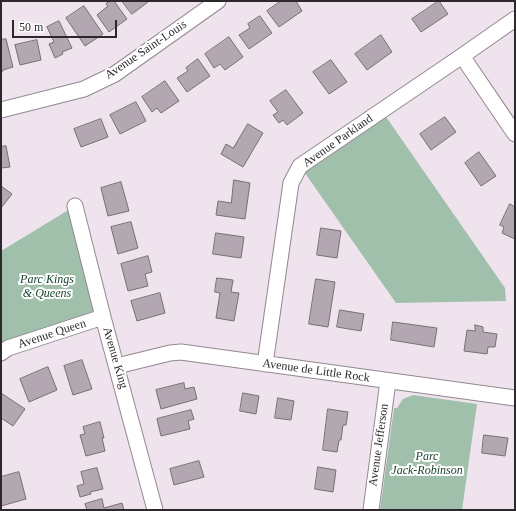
<!DOCTYPE html>
<html>
<head>
<meta charset="utf-8">
<style>
	body { margin:0 }
	#map { position:relative; width:516px; height:511px; overflow:hidden; background:#efe3ed; font-family:Georgia,serif }
	canvas { display:block }
	.frame { position:absolute; inset:0; border:2px solid #2d282c; pointer-events:none }
	.scale { position:absolute; left:12px; top:20px; width:105px; height:18px; box-sizing:border-box; border:2px solid #2d282c; border-top:0; padding-left:5px; font-size:12px; line-height:14px; white-space:nowrap; color:#2d282c; -webkit-text-stroke:3px #fff; paint-order:stroke }
</style>
</head>
<body>
<div id="map">
<canvas width="516" height="511"></canvas>
<div class="frame"></div>
<div class="scale">50 m</div>
</div>
<script>
const c = document.querySelector('canvas').getContext('2d');
c.lineJoin = 'round';
function paint(path, color) { c.fillStyle = color; c.fill(path, 'evenodd'); }
function strokePath(path, color, width, dash) { c.strokeStyle = color; c.lineWidth = width; c.lineCap = dash ? 'butt' : 'round'; c.setLineDash(dash || []); c.stroke(path); }
function drawText(font, color, halo, rows, align = 'center') {
  c.font = font + ' Georgia,serif'; c.lineWidth = 4; c.setLineDash([]); c.textBaseline = 'middle'; c.strokeStyle = halo; c.fillStyle = color; for (const [text, x, y, turn = 0] of rows) {
    c.save(); c.translate(x, y); c.rotate((+turn || 0) * Math.PI / 180); c.textAlign = isNaN(turn) ? turn : align; if (halo) c.strokeText(text, 0, 0); c.fillText(text, 0, 0); c.restore();
  }
}
paint(new Path2D(`
	M384 114 505 288 506 301 396 303 300 166Z
	M75 206 103 317 1 353V251Z
	M413 395 477 404 462 510H380L394 408H397L403 399Z`), '#a0c0ac');
const building = new Path2D(`
	M110 1H114L127 19 109 32 97 15 108 6 106 4Z
	M122 1H147L148 2 132 14Z
	M281 1H296L302 11 279 27 267 11Z
	M439 1 448 14 421 32 412 19Z
	M84 6 103 34 85 46 66 18Z
	M260 16 272 33 249 49 239 35 250 28 248 24Z
	M59 21 72 48 62 52 63 54 55 58 49 44 54 42 47 27Z
	M381 35 392 52 367 70 355 54Z
	M229 37 243 57 225 70 220 64 214 68 205 54Z
	M6 39 13 67 3 70V71L1 72V40Z
	M37 40 41 60 20 65 15 45Z
	M198 59 210 76 187 92 177 78 188 71 186 68Z
	M331 60 347 82 329 94 313 72Z
	M165 81 179 101 161 113 157 108 152 112 142 97Z
	M286 90 303 113 287 125 283 120 279 123 273 115 278 112 270 101Z
	M136 102 146 121 120 134 110 115Z
	M445 117 456 132 431 150 420 134Z
	M101 119 108 137 81 147 74 129Z
	M248 124 263 133 243 167 221 154 226 144 233 148Z
	M6 146 10 167 1 168V147Z
	M479 152 496 176 481 186 465 163Z
	M234 180 250 183 245 219 216 215 218 201 231 203Z
	M121 182 129 211 108 216 101 188Z
	M1 186 12 194 1 208Z
	M510 204 515 207V239L502 233 504 227 500 225Z
	M131 222 138 248 118 254 111 227Z
	M321 228 341 231 337 258 317 255Z
	M216 233 244 237 241 258 213 254Z
	M148 256 152 272 145 274 148 286 128 291 121 264Z
	M217 278 233 280 231 292 239 293 234 321 216 318 220 293 215 292Z
	M316 279 335 282 328 327 309 324Z
	M160 293 165 313 137 321 131 301Z
	M340 310 364 314 361 331 337 327Z
	M393 322 437 328 434 347 391 340Z
	M475 325 483 327V332L497 334 495 347H488L487 354 464 351 467 330 475 331Z
	M82 360 92 389 73 395 64 366Z
	M48 367 57 390 29 402 20 379Z
	M184 383 185 389 194 387 197 399 161 409 156 390Z
	M1 393 25 409 13 426 1 418Z
	M243 393 259 396 256 414 240 411Z
	M278 398 294 401 291 420 275 418Z
	M328 409 348 412 346 425H343L341 440H339L337 452 323 450Z
	M191 410 194 419 188 421 190 429 161 436 157 419Z
	M100 422 104 438H102L105 451 86 456 80 435 85 434 83 427Z
	M484 435 508 438 505 456 482 453Z
	M199 461 204 477 174 485 170 469Z
	M318 467 336 470 333 492 315 489Z
	M97 468 103 489 90 492 91 494 80 497 77 486 84 484 81 472Z
	M19 472 26 499 1 506V477Z
	M102 499 104 508 122 503 124 510H87L85 504Z`);
paint(building, '#b3a8b1');
strokePath(building, '#786e76', 1);
const minor = new Path2D(`
	M515 19 462 56 515 134
	M1 110 84 89 115 74 218 1
	M75 206 103 317 155 510
	M1 353 8 348 103 317
	M265 364 291 183 300 166 462 56
	M117 366 170 353 181 352 515 398
	M371 510 388 381`);
strokePath(minor, '#938891', 17);
strokePath(minor, '#fff', 15);
drawText('12px', '#2d282c', '#fff', [
	["Avenue Saint-Louis",146,50,-34],
	["Avenue Parkland",338,141,-35],
	["Avenue Queen",52,334,-18],
	["Avenue King",115,358,74],
	["Avenue de Little Rock",316,371,8],
	["Avenue Jefferson",379,445,-82]
]);
drawText('italic 12px', '#143f29', '#fff', [
	["Parc Kings",47,280],
	["& Queens",47,294],
	["Parc",427,457],
	["Jack-Robinson",427,471]
]);
</script>
</body>
</html>
